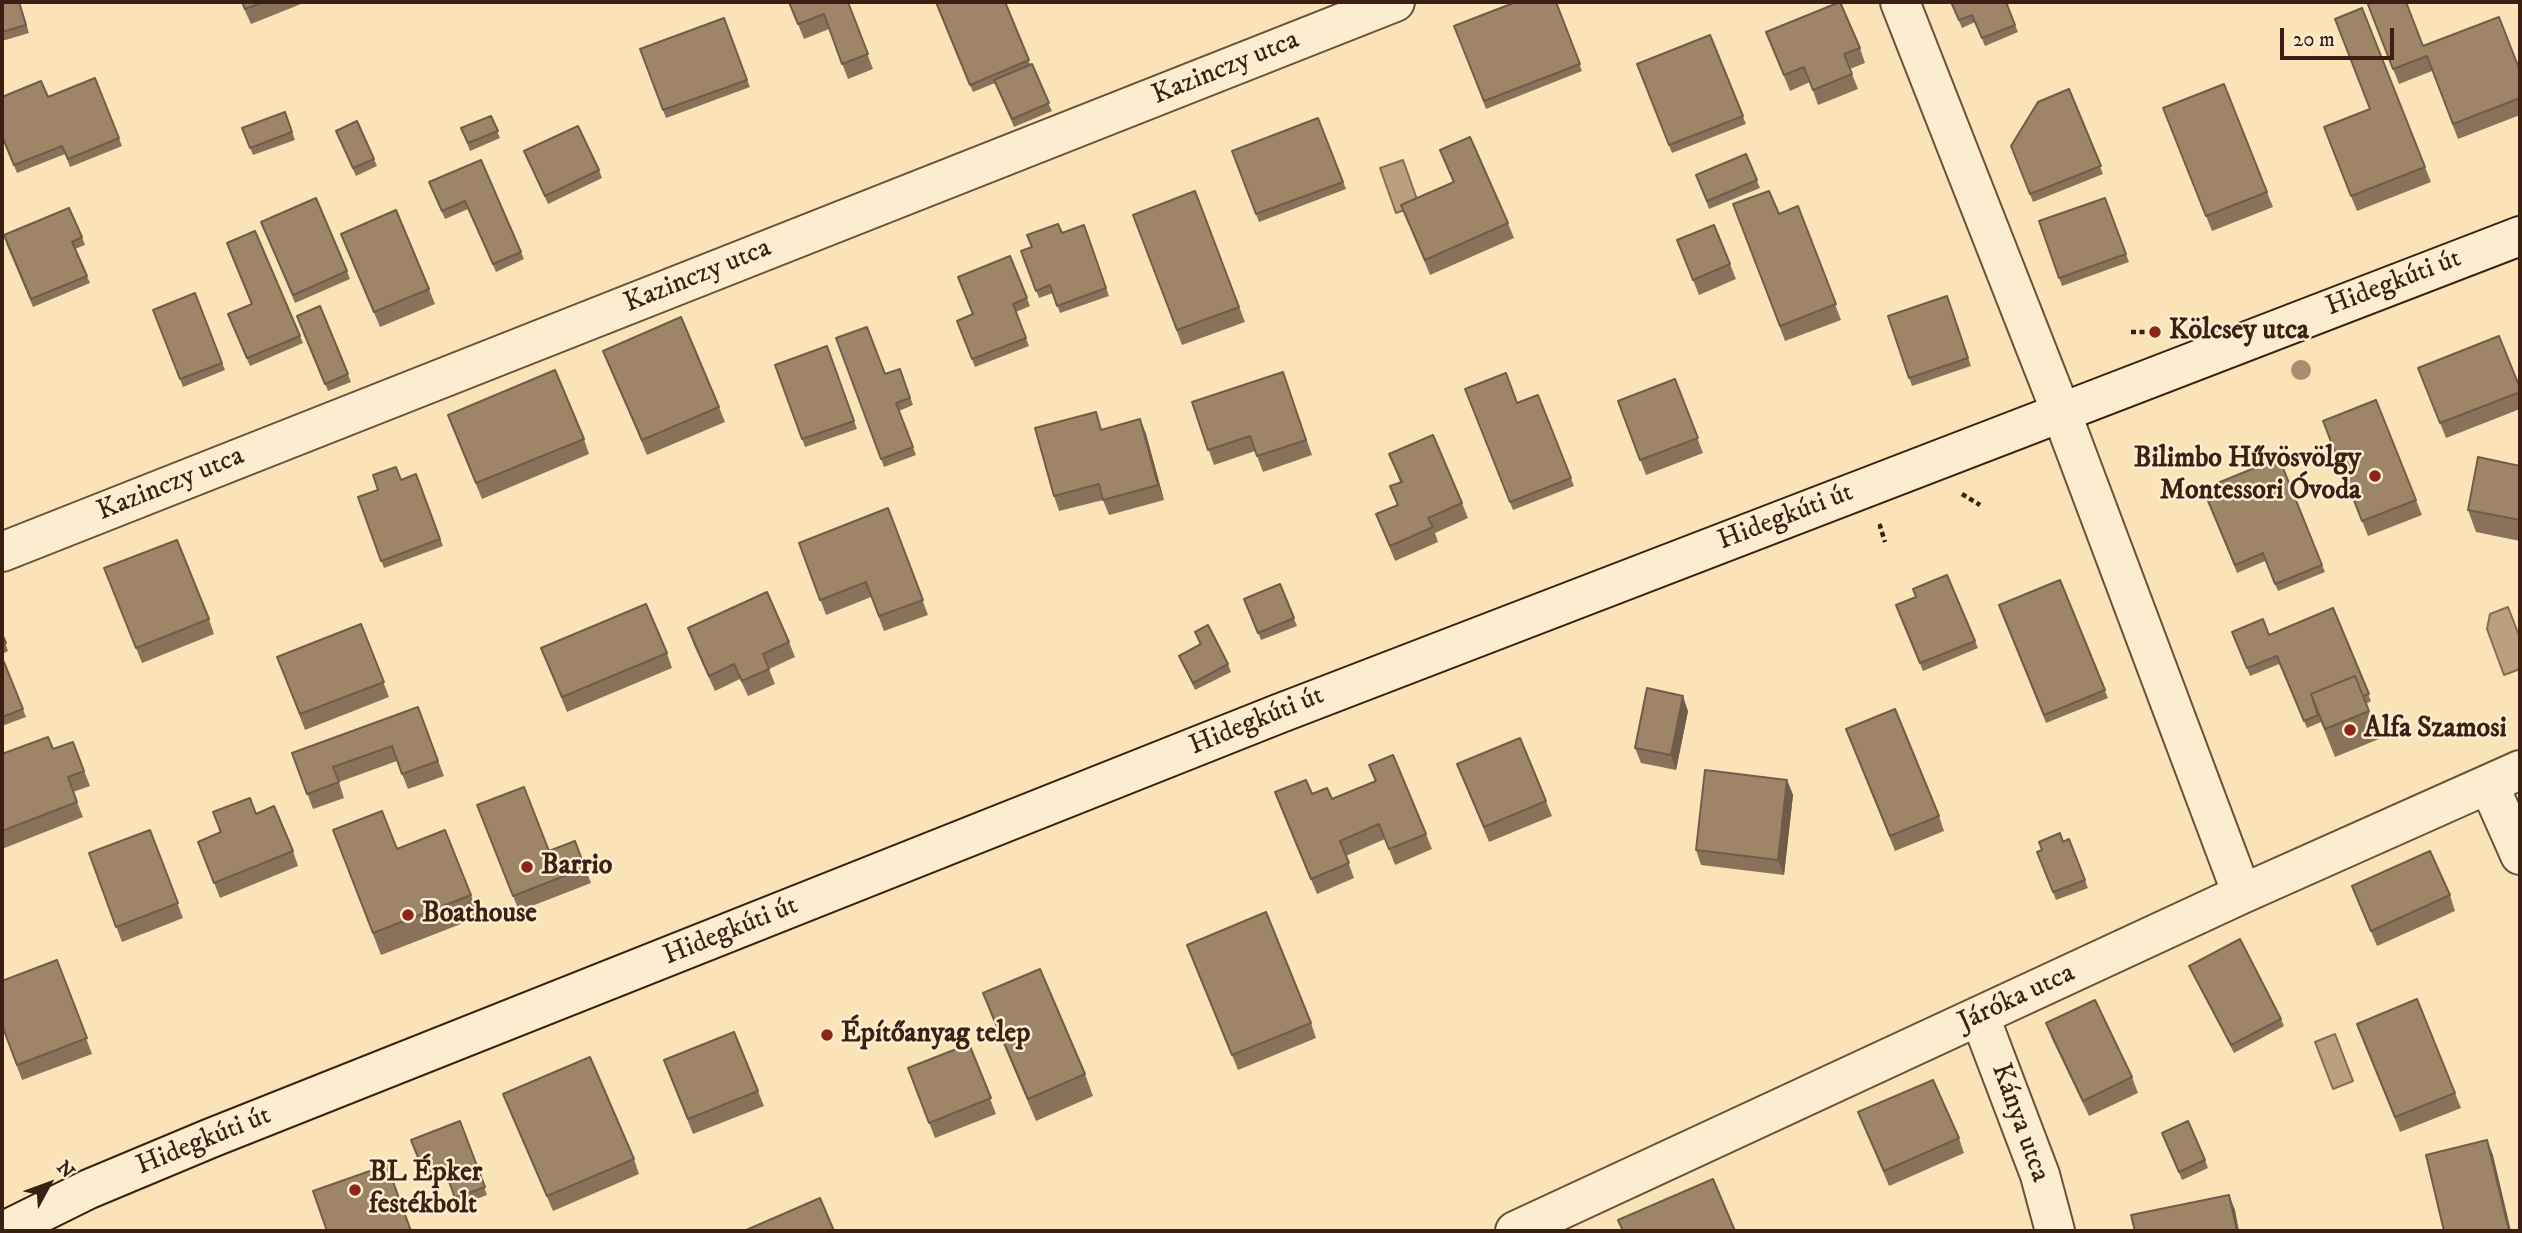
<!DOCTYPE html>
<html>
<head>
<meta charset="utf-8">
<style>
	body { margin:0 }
	#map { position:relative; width:2522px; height:1233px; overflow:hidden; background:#fae3b6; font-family:"IM FELL DW Pica",serif }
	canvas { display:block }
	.frame { position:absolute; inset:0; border:4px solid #3c1f13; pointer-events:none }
	.north { position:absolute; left:14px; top:1149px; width:70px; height:70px; -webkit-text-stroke:5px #fcedd0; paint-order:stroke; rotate:49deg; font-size:19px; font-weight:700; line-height:28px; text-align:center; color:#3c1f13 }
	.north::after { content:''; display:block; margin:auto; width:24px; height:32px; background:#3c1f13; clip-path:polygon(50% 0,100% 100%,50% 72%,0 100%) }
	.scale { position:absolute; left:2280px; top:28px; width:114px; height:32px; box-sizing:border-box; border:4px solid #3c1f13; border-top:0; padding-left:9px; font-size:21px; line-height:24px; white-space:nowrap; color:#3c1f13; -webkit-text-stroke:5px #fcedd0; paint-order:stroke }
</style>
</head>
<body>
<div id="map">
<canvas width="2522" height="1233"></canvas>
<div class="frame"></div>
<div class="north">N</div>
<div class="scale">20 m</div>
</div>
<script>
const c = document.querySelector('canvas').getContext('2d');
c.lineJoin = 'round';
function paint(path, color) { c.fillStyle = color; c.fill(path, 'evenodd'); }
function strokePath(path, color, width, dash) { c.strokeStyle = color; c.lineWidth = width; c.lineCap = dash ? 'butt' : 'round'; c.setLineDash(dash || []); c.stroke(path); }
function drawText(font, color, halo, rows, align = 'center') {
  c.font = font + ' "IM FELL DW Pica",serif'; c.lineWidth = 5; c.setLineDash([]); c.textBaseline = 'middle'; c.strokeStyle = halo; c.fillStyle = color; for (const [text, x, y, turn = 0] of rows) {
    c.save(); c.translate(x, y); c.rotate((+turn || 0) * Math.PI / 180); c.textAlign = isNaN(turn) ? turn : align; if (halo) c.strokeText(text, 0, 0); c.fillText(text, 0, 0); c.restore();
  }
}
const water = new Path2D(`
	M1403 160 1419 205 1396 213 1380 168Z
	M2508 607 2520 638V669L2504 675 2487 629 2490 614Z
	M2335 1034 2353 1081 2333 1089 2315 1042Z`);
paint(water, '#b9a07f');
strokePath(water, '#876c54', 2);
const minor = new Path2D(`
	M1900 2 2061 412 2242 894
	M2 552 1395 2
	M2489 785 2520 855
	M1980 1017 2040 1175 2055 1231
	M1515 1231 2242 894 2520 770`);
const secondary = new Path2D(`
	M4 1231 89 1189 211 1138 1278 714 2520 236`);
strokePath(minor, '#6c503c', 42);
strokePath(secondary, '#3c1f13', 42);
strokePath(new Path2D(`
	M2131 332H2155
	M1962 494 1980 505
	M1882 525 1880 526 1885 542`), '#3c1f13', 4.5, [5, 3.5]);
strokePath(minor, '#fcedd0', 38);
strokePath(secondary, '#fcedd0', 38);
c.fillStyle = '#a88e6f';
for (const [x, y] of [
	[2301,370]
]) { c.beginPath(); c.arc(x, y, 10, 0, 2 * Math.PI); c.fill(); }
paint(new Path2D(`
	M2 2H20L29 33 2 41Z
	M241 2H300L301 4 251 24Z
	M789 2H848L873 69 848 79 829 29 804 39Z
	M935 2H1005L1030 64 1052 111 1014 127 995 83 973 92Z
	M1556 2 1582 71 1486 109 1454 26Z
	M1951 2H2014L2007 5 2018 32 1985 46 1975 22 1962 28Z
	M2367 2 2423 46 2520 71V115L2458 139 2432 71 2399 84Z
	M724 18 750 87 666 118 640 49Z
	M1766 32 1860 48 1865 63 1850 69 1858 89 1818 105 1810 82 1790 91Z
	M1710 35 1746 124 1672 153 1637 64Z
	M95 78 122 146 70 167 65 154 17 173 2 136 48 97Z
	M2069 89 2103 174 2033 202 2011 146Z
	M285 112 295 140 253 155 242 128Z
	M491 116 500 138 470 151 461 128Z
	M1318 118 1346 189 1259 222 1232 151Z
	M2169 123 2267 192 2273 207 2212 231Z
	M336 131 374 159 377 166 356 176Z
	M2329 142 2425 167 2431 182 2357 211Z
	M1440 150 1508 223 1514 238 1430 275 1401 205 1453 182Z
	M524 151 599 170 602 178 548 204Z
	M1746 154 1760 188 1709 209 1696 175Z
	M481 160 524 259 496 272 468 209 445 219 432 190Z
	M1195 191 1245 322 1182 345 1133 215Z
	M2105 198 2129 262 2062 286 2039 221Z
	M1733 204 1779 214 1798 206 1841 320 1785 341Z
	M1084 225 1109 296 1060 313 1053 293 1039 298 1021 251 1062 233Z
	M264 229 347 271 350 279 295 303Z
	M341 234 429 289 435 304 380 327Z
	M82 237 85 245 75 249 90 283 33 307 6 243Z
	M1677 240 1730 264 1736 279 1699 295Z
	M1010 256 1030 306 1016 312 1029 346 975 367 957 321 973 315Z
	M195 293 225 370 183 387 153 310Z
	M1947 296 1971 366 1912 386 1888 316Z
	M320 306 351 382 328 391 297 316Z
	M231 322 300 336 303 343 250 366Z
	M836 338 885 374 900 369 913 405 899 411 916 455 884 467Z
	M827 346 857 429 805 447 775 365Z
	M603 351 719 407 725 422 647 455Z
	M1283 372 1312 455 1263 472 1255 451 1214 465 1192 402Z
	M1675 379 1703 453 1646 475 1618 401Z
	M2424 383 2520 388V409L2446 438Z
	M1465 389 1517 403 1538 395 1574 486 1513 510Z
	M448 415 584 439 589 454 482 499Z
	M1140 419 1146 434 1164 500 1109 515 1103 500 1059 511 1054 496 1102 429Z
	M2328 436 2416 500 2422 515 2368 536Z
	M1389 454 1462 503 1468 518 1435 533 1438 542 1395 561 1376 514 1398 506 1390 486 1400 482Z
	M2279 458 2325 572 2278 591 2265 561 2237 573 2203 489Z
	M2520 466V541L2476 532 2468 510Z
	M416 474 443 546 384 568 358 497Z
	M888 508 928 615 884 631 871 597 826 615 799 543Z
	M1947 575 1978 648 1923 671 1896 605 1916 597Z
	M2060 580 2108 698 2046 723 1999 605Z
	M110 583 209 619 214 634 142 663Z
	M1280 584 1297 626 1261 640 1244 599Z
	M2333 608 2371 701 2366 704 2379 739 2335 757 2321 722 2307 728 2279 664 2250 676 2232 632 2269 635Z
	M361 624 389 697 305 730 277 657Z
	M688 628 789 642 795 657 769 669 775 684 748 696 740 679 715 691 693 643Z
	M1195 632 1228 664 1231 672 1195 690 1179 656 1200 645Z
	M2 634 8 651 2 654Z
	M541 648 667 653 672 668 567 712Z
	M4 662 26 717 2 726V663Z
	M418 707 444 776 408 789 397 761 339 782 344 798 313 809 292 753Z
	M1688 711 1676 770 1641 763 1635 748Z
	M1846 729 1939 816 1944 831 1895 851Z
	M73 742 90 786 73 792 83 817 2 849V754L53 749Z
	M1457 764 1546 801 1552 816 1489 842Z
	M1369 765 1426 834 1432 849 1395 865 1385 839 1346 856 1354 878 1317 894 1275 792 1312 794 1332 799 1375 781Z
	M1787 780 1793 795 1784 875 1701 865 1696 850Z
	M213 812 256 814 293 851 298 866 220 898 198 842 220 833Z
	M483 820 549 851 575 841 591 883 519 911Z
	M150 830 183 918 122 942 89 853Z
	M2069 839 2088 888 2056 900 2037 852Z
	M397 849 471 895 479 917 381 955 341 852Z
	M2352 886 2450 895 2455 911 2377 946Z
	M1187 945 1311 1023 1316 1038 1238 1070Z
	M57 960 92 1054 22 1080 2 1026Z
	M2189 966 2281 1019 2284 1026 2234 1053 2192 973Z
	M983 993 1085 1074 1093 1096 1036 1121 991 1015Z
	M2046 1023 2132 1077 2138 1093 2089 1116 2052 1039Z
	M2357 1024 2455 1093 2461 1108 2400 1132Z
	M969 1044 996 1114 935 1138 908 1068Z
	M664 1060 758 1091 764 1106 693 1134Z
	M503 1094 634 1159 639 1174 553 1211Z
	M1858 1112 1959 1138 1964 1153 1889 1186Z
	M460 1121 487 1195 458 1206 446 1173 427 1180 411 1140Z
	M2162 1133 2205 1160 2208 1168 2182 1180Z`), '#897259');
paint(new Path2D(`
	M2 331 4 337 2 363Z
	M1140 419 1146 434 1164 500 1158 485Z
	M1683 696 1688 711 1676 770 1671 755Z
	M1787 780 1793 795 1784 875 1778 860Z
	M2487 1140 2493 1155 2511 1231H2509Z
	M2229 1195 2235 1210 2239 1231H2237Z`), '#6f5d49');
const building = new Path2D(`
	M2 2H19L26 25 2 32Z
	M242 2H264L245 9Z
	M789 2H848L868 54 842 64 824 14 798 24Z
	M936 2H1005L1029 60 970 85Z
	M1516 2H1556L1580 64 1484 101 1454 26Z
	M1840 2 1860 48 1844 54 1852 74 1813 90 1804 67 1784 75 1766 32Z
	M1951 2H2006L2015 25 1982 38 1972 15 1959 20Z
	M2367 2H2406L2423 46 2499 17 2520 71V98L2453 124 2427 56 2393 69Z
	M2362 8 2425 167 2351 196 2324 127 2370 109 2335 19Z
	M724 18 747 80 663 110 640 49Z
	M1710 35 1743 116 1669 145 1637 64Z
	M1032 64 1049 103 1012 119 994 80Z
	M95 78 119 138 68 159 62 146 14 165 2 136V97L41 81 48 97Z
	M2224 84 2267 192 2206 216 2163 108Z
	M2069 89 2101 166 2030 194 2011 146 2038 102Z
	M285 112 292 132 250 148 242 128Z
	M491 116 498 131 468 143 461 128Z
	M1318 118 1343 182 1256 214 1232 151Z
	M357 121 374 159 353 168 336 131Z
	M578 126 599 170 545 196 524 151Z
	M1470 137 1508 223 1425 260 1401 205 1454 182 1440 150Z
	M1746 154 1757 180 1707 201 1696 175Z
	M481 160 521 252 493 264 465 201 442 211 429 182Z
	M1195 191 1239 307 1177 330 1133 215Z
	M1769 191 1779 214 1798 206 1836 304 1780 326 1733 204Z
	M316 198 347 271 293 295 261 222Z
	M2105 198 2126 254 2059 278 2039 221Z
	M69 208 82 237 72 242 87 276 31 299 4 235Z
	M396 210 429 289 374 312 341 234Z
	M1058 224 1062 233 1084 225 1106 288 1057 306 1050 285 1036 291 1021 251 1032 247 1027 235Z
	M1714 225 1730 264 1693 280 1677 240Z
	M255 231 300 336 247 358 228 314 252 304 227 243Z
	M1010 256 1027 298 1013 304 1026 338 972 359 957 321 973 314 958 277Z
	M195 293 222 363 180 379 153 310Z
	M1947 296 1968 358 1909 378 1888 316Z
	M320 306 348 374 325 384 297 316Z
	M681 317 719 407 642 440 603 351Z
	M867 327 885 374 900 369 910 398 896 403 913 447 881 459 836 338Z
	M2499 336 2520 388V392L2440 423 2418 368Z
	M827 346 854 421 802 439 775 365Z
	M555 370 584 439 476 483 448 415Z
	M1283 372 1306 440 1257 456 1250 436 1208 450 1192 402Z
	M1506 373 1517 403 1538 395 1571 478 1510 502 1465 389Z
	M1675 379 1698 438 1640 460 1618 401Z
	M2376 400 2416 500 2362 521 2323 421Z
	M1096 412 1101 430 1140 419 1158 485 1103 500 1099 484 1054 496 1035 428Z
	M1433 435 1462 503 1428 518 1433 527 1390 546 1376 514 1398 505 1390 486 1402 482 1389 454Z
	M2478 457 2520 466V520L2468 510Z
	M2279 458 2322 565 2275 584 2263 553 2235 565 2203 489Z
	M396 467 401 480 416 474 440 539 381 561 358 497 378 490 373 475Z
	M888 508 923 600 879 616 866 582 820 600 799 543Z
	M177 540 209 619 136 648 104 568Z
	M1947 575 1975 641 1920 663 1896 605 1916 597 1913 589Z
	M2060 580 2105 690 2044 715 1999 605Z
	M1280 584 1294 618 1258 633 1244 599Z
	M767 592 789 642 763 654 769 669 742 681 734 664 709 676 688 628Z
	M646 604 667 653 562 697 541 648Z
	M2333 608 2369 694 2363 696 2355 676 2311 694 2318 715 2304 721 2277 656 2247 668 2232 632 2263 619 2269 635Z
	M361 624 384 682 300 714 277 657Z
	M1208 625 1228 664 1193 683 1179 656 1201 644 1195 632Z
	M2 634 6 643 2 645Z
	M4 662 23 709 2 717V663Z
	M2355 676 2369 711 2325 729 2311 694Z
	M1647 688 1683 696 1671 755 1635 748Z
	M418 707 438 761 402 774 392 746 333 767 339 782 307 794 292 753Z
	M1895 709 1939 816 1890 836 1846 729Z
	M48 737 53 749 73 742 84 771 68 777 77 802 2 831V754Z
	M1520 738 1546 801 1484 827 1457 764Z
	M1393 755 1426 834 1389 849 1379 824 1340 841 1349 863 1311 879 1275 792 1306 780 1312 794 1327 788 1332 799 1376 781 1369 765Z
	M1705 770 1787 780 1778 860 1696 850Z
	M524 787 549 851 575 841 585 868 513 896 477 805Z
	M250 798 256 814 274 806 293 851 214 883 198 842 221 832 213 812Z
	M382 811 397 849 445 830 471 895 373 933 333 830Z
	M150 830 178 903 116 927 89 853Z
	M2060 833 2063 842 2069 839 2085 880 2053 892 2037 852 2042 850 2039 842Z
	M2430 851 2450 895 2371 931 2352 886Z
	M1266 912 1311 1023 1232 1055 1187 945Z
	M2240 939 2281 1019 2231 1045 2189 966Z
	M57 960 87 1038 17 1065 2 1025V981Z
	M1040 969 1085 1074 1028 1099 983 993Z
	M2417 999 2455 1093 2395 1117 2357 1024Z
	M2095 1000 2132 1077 2083 1101 2046 1023Z
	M734 1032 758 1091 688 1119 664 1060Z
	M969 1044 991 1098 929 1123 908 1068Z
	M590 1057 634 1159 547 1196 503 1094Z
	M1933 1080 1959 1138 1884 1171 1858 1112Z
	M460 1121 485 1187 455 1198 443 1165 424 1172 411 1140Z
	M2188 1121 2205 1160 2179 1172 2162 1133Z
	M2487 1140 2509 1231H2444L2426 1155Z
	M387 1165 411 1231H327L313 1191Z
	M1713 1179 1735 1231H1623L1618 1220Z
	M2229 1195 2237 1231H2135L2131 1215Z
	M820 1198 834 1231H744Z`);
paint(building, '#9f8568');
strokePath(building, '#6f5d49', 2);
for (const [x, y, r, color] of [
	[2155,332,7,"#8f2418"],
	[2375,476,7,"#8f2418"],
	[2350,730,7,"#8f2418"],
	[527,867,7,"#8f2418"],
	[408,915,7,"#8f2418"],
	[827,1035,7,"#8f2418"],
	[355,1190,7,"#8f2418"]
]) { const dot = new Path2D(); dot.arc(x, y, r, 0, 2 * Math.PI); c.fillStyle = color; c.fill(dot); strokePath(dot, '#fcedd0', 2.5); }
drawText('28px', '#3c1f13', '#fcedd0', [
	["Kazinczy utca",1226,69,-22],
	["Kazinczy utca",698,277,-22],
	["Hidegkúti út",2394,284,-21],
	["Kazinczy utca",171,485,-22],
	["Hidegkúti út",1786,518,-21],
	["Hidegkúti út",1257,722,-22],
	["Hidegkúti út",731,932,-22],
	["Járóka utca",2017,999,-25],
	["Kánya utca",2019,1123,70],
	["Hidegkúti út",204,1142,-22]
]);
drawText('bold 28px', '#3c1f13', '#fcedd0', [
	["Kölcsey utca",2169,332],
	["Bilimbo Hűvösvölgy",2361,460,"right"],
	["Montessori Óvoda",2361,492,"right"],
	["Alfa Szamosi",2364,730],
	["Barrio",541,867],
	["Boathouse",422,915],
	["Építőanyag telep",841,1035],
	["BL Épker",369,1174],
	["festékbolt",369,1206]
], 'left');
</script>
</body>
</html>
